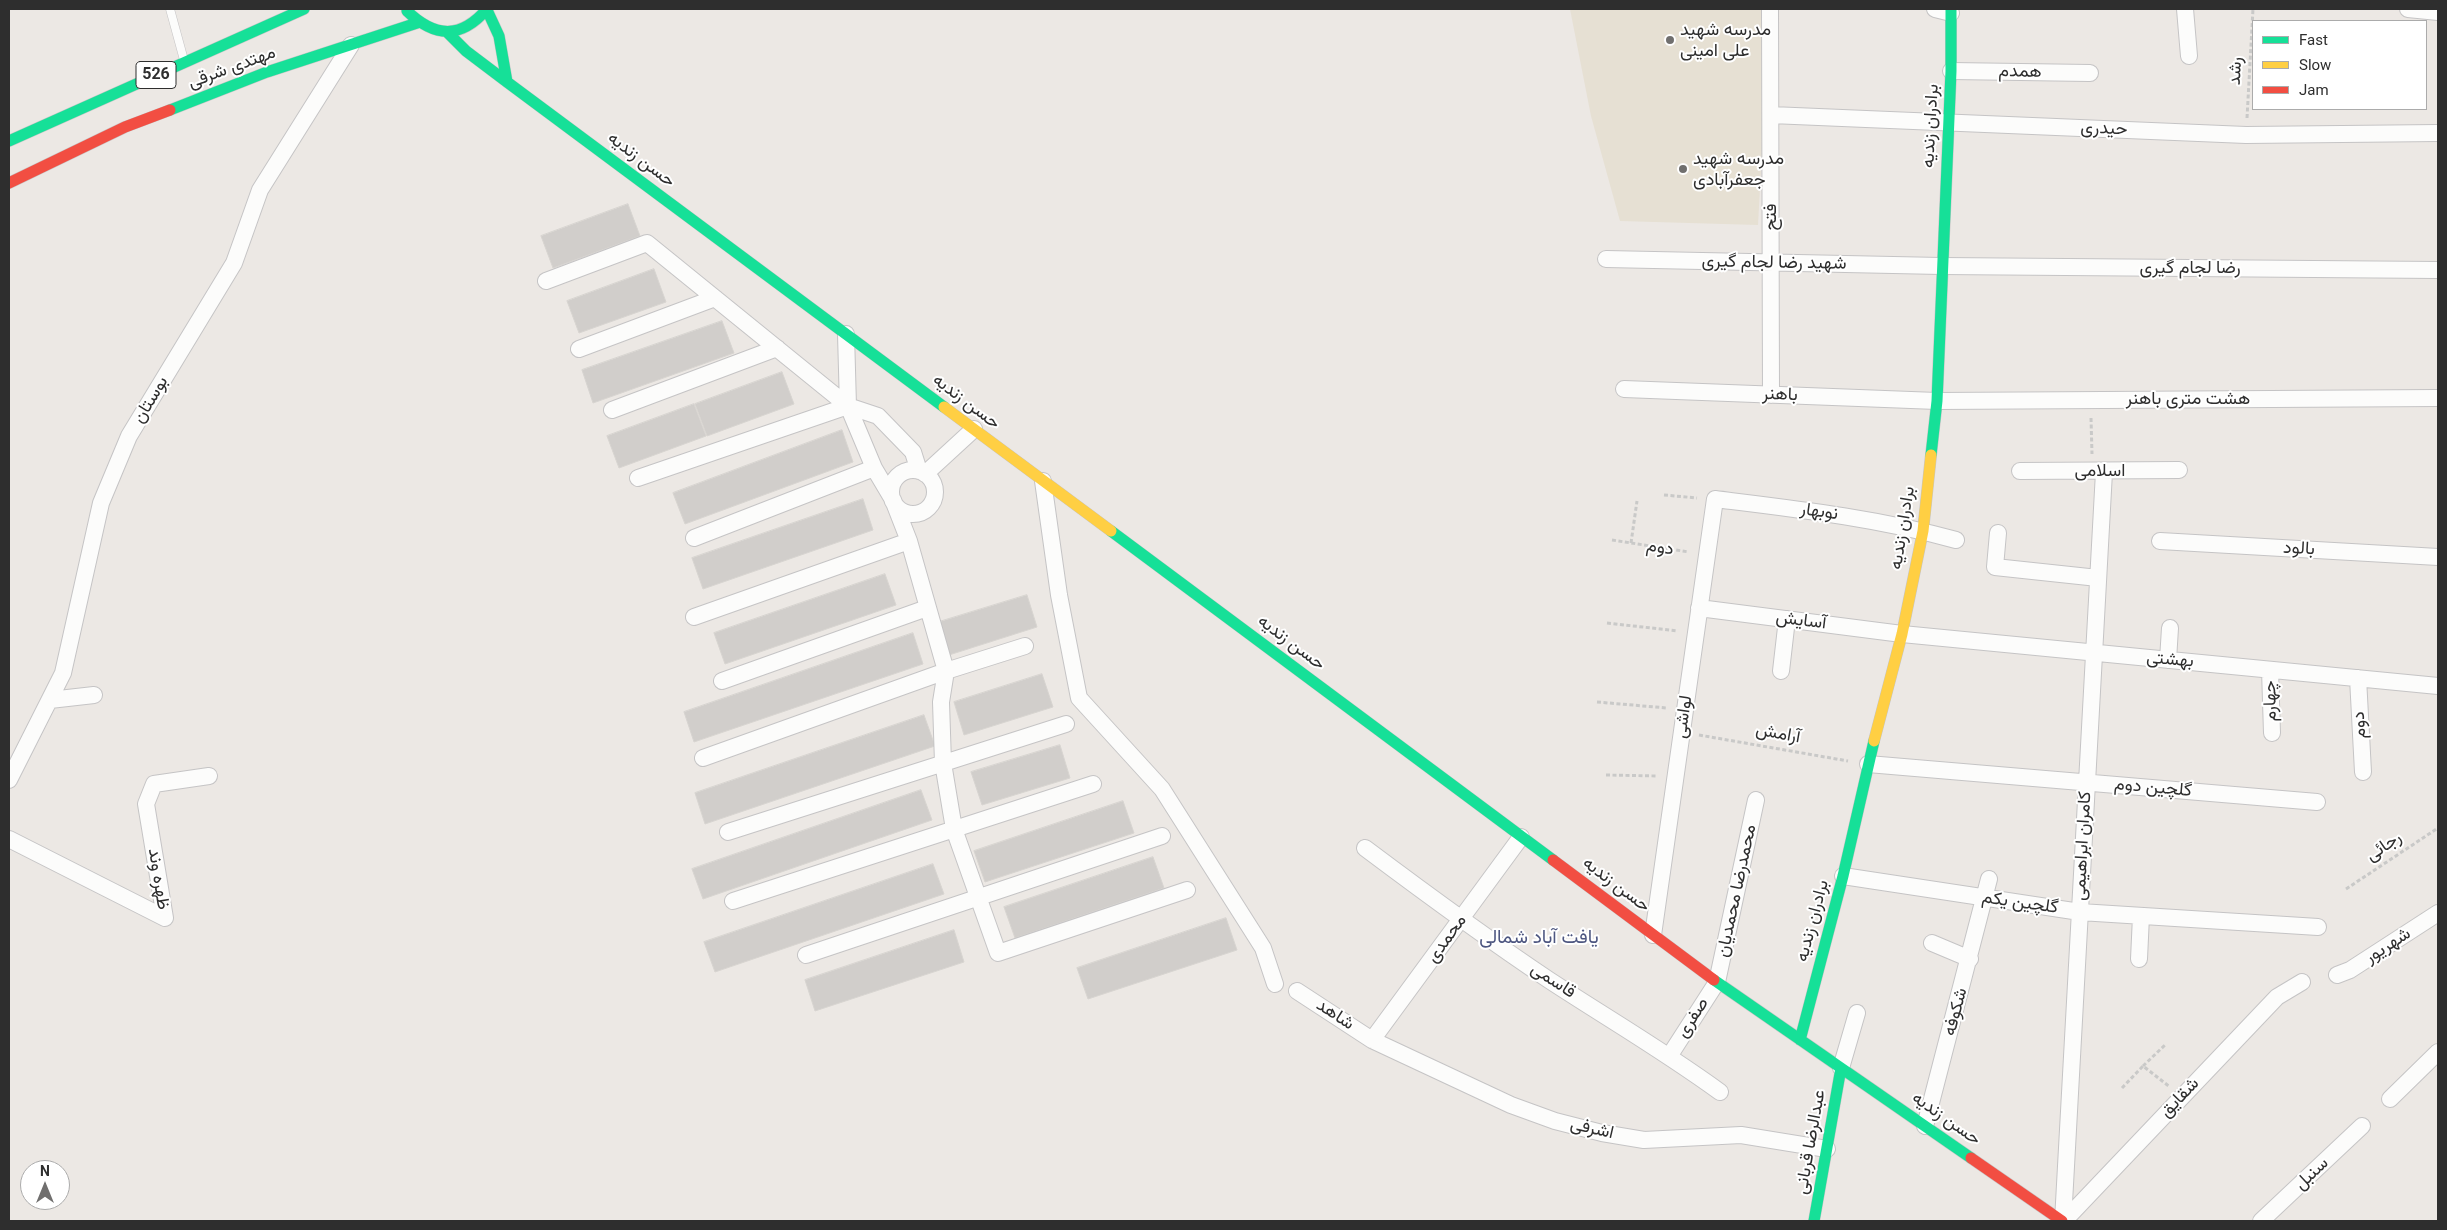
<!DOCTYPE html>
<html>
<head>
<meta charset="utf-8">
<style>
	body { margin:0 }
	#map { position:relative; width:2447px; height:1230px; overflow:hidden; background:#ece8e4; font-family:Roboto,sans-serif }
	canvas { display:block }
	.frame { position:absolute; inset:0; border:10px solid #2e2e2e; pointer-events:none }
	.legend { position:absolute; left:2252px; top:20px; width:175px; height:90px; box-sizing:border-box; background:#fff; border:1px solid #ababab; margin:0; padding:6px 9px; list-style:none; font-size:15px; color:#2e2e2e }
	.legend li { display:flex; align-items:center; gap:10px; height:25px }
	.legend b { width:25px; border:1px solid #ababab }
	.north { position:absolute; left:20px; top:1160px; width:50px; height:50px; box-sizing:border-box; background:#fff; border:1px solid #ababab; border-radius:50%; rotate:0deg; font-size:14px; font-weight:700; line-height:20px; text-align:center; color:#2e2e2e }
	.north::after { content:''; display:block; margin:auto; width:18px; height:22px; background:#706f6e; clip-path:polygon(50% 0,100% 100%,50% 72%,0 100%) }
</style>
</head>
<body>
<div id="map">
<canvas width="2447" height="1230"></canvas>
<div class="frame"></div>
<ul class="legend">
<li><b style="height:6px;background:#16e098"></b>Fast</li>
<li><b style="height:6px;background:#ffcf43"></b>Slow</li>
<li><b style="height:6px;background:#f24e42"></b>Jam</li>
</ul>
<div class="north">N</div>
</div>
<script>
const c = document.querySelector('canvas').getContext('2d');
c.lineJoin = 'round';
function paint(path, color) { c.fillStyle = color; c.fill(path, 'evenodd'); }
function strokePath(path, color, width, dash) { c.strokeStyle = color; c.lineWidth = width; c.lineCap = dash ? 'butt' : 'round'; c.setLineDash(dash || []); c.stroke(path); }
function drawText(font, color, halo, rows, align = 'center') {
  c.font = font + ' Roboto,Vazirmatn,sans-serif'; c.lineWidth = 4; c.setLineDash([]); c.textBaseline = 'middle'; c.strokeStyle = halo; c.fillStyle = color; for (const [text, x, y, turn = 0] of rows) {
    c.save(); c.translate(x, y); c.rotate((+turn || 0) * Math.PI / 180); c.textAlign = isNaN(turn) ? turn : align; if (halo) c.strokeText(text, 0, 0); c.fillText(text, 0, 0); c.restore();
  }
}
paint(new Path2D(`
	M1570 9H1764V113L1758 225 1620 221 1591 116Z`), '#e6e0d3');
const building = new Path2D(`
	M628 204 640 236 553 268 541 236Z
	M654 269 666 302 579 333 567 301Z
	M722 321 734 353 593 403 582 370Z
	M782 372 794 404 707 436 695 404Z
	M694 404 706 436 619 468 607 436Z
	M842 430 853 462 685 524 673 493Z
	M863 499 873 530 703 589 692 558Z
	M885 574 896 605 725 664 714 633Z
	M1027 595 1037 627 949 655 939 622Z
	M913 633 923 664 694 742 684 712Z
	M1042 674 1053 707 964 735 954 702Z
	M924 715 935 746 705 824 695 793Z
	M1060 745 1070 778 982 805 971 772Z
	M921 790 932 820 703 899 692 869Z
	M1123 801 1134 833 985 882 974 851Z
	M1153 857 1164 888 1015 938 1004 907Z
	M933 864 944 894 715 972 704 942Z
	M1226 918 1237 950 1088 999 1077 968Z
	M954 930 964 962 815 1011 805 980Z`);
paint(building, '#d1cecb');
strokePath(building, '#d7d4d0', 1);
const lane = new Path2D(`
	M170 9 184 60`);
const street = new Path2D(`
	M1770 9 1771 395
	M1935 9 1951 13
	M2185 9 2189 56
	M2408 9 2438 12
	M1951 71 2090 73
	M1771 115 2246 135 2438 133
	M1606 259 1941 266 2438 270
	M546 281 647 243 848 406 638 478
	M846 334 848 406 874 468 893 500 909 541 946 671 941 702 943 763 954 829 998 953 1187 890
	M579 349 715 298
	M1624 389 1937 401 2438 398
	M848 406 878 416 913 452 919 471
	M612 410 777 348
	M891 492a22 22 0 1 1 44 0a22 22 0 1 1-44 0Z
	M2020 471 2179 470
	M925 474 974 429
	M1043 481 1059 595 1079 698 1162 789 1263 948 1275 984
	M1998 533 1995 567 2098 578
	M694 538 874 468
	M2160 541 2438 557
	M1699 608 1902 634 2438 686
	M694 617 909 541
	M2168 660 2170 628
	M2270 670 2272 733
	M1781 671 1787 619
	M2358 678 2363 772
	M722 681 927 608
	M50 700 94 695
	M703 758 946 671 1025 646
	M1868 764 2317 802
	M9 780 63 673 101 503 129 436 234 263 260 190 351 45
	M728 832 1066 724
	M9 839 165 918 146 804 154 784 209 776
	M1365 848C1425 893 1486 938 1549 980 1607 1018 1664 1051 1720 1092
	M1843 876 2080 912 2318 927
	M733 901 1093 784
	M1653 935 1715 499C1796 509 1877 518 1956 540
	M1932 943 1970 959
	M806 955 1162 836
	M2139 959 2141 916
	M2337 975 2350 970 2438 913
	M1297 991 1372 1040 1511 1105 1555 1121 1602 1133 1644 1140 1741 1135 1827 1149
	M1372 1040 1521 837
	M1670 1055 1717 982 1756 800
	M1841 1068 1857 1013
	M2390 1099 2438 1052
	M1925 1126 1989 879
	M2063 1221 2104 472
	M2064 1221 2277 997 2302 982
	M2261 1221 2362 1126`);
const fast = new Path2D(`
	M487 10 499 36 507 82
	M407 11C435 38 461 39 487 9
	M447 32 466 51 507 82 944 407
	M170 110 267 72 417 23
	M9 141 304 9
	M1931 455 1937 401 1951 71V9
	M1111 531 1553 860
	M1714 980 1971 1158
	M1800 1040 1843 876 1874 741
	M1814 1221 1841 1068`);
const slow = new Path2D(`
	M944 407 1111 531
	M1874 741 1902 634 1923 531 1931 455`);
const jam = new Path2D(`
	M9 183 125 127 170 110
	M1553 860 1714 980
	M1971 1158 2062 1221`);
strokePath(lane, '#c5c4c5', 9);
strokePath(street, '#c5c4c5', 18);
strokePath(fast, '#c5c4c5', 12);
strokePath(slow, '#c5c4c5', 12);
strokePath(jam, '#c5c4c5', 12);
strokePath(new Path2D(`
	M2247 118 2253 9
	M2091 418 2092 454
	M1664 495 1697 498
	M1612 540 1689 552
	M1631 543 1637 501
	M1607 623 1678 631
	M1597 702 1667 708
	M1699 735 1848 761
	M1606 775 1658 776
	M2346 889 2438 828
	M2143 1066 2165 1045
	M2122 1088 2143 1066 2170 1087`), '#c9c9c8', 3, [4, 2.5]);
strokePath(lane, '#fcfcfb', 8);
strokePath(street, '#fcfcfb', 16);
strokePath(fast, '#16e098', 11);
strokePath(slow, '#ffcf43', 11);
strokePath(jam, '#f24e42', 11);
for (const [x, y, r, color] of [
	[1670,40,5,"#706f6e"],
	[1683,169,5,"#706f6e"]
]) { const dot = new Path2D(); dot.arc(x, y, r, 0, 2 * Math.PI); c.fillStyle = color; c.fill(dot); strokePath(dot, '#fff', 2); }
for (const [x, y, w] of [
	[156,75,40]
]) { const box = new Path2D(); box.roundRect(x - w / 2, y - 13.5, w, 27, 4); c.fillStyle = '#fff'; c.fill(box); strokePath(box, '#2e2e2e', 1); }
drawText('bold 16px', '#2e2e2e', null, [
	["526",156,75]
]);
drawText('18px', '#2e2e2e', '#fff', [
	["مدرسه شهید",1680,30],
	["علی امینی",1680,51],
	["مدرسه شهید",1693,159],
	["جعفرآبادی",1693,180]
], 'left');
drawText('18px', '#2e2e2e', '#fff', [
	["مهتدی شرقی",232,68,-20],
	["رشد",2236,71,-87],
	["همدم",2020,72,1],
	["برادران زندیه",1931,126,-87],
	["حیدری",2104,129,2],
	["حسن زندیه",641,160,37],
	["فتح",1771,217,-90],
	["شهید رضا لجام گیری",1774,263,1],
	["رضا لجام گیری",2190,268],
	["باهنر",1780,395,2],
	["هشت متری باهنر",2188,399],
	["بوستان",151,400,-59],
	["حسن زندیه",966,402,37],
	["اسلامی",2100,471],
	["نوبهار",1819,512,8],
	["برادران زندیه",1903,528,-81],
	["دوم",1660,548,9],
	["بالود",2299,549,3],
	["آسایش",1801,621,7],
	["حسن زندیه",1291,643,37],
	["بهشتی",2170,660,5],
	["چهارم",2271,701,-91],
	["لواشی",1684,717,-82],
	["دوم",2360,725,-93],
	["آرامش",1778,734,10],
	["گلچین دوم",2153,788,5],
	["کامران ابراهیمی",2083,846,-87],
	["رجائی",2384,847,-34],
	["ظهره وند",158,879,81],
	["حسن زندیه",1616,885,37],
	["محمدرضا محمدیان",1737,891,-78],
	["گلچین یکم",2020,903,8],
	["برادران زندیه",1813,921,-75],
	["محمدی",1447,939,-54],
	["شهریور",2388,946,-33],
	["قاسمی",1553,981,33],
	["شکوفه",1956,1012,-75],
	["شاهد",1335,1015,33],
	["صفری",1693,1018,-57],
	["شقایق",2180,1098,-46],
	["حسن زندیه",1946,1119,35],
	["اشرفی",1592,1129,13],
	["عبدالرضا قربانی",1811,1142,-80],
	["سنبل",2312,1174,-43]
]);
drawText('19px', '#4d5680', '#fff', [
	["یافت آباد شمالی",1539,938]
]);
</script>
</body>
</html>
